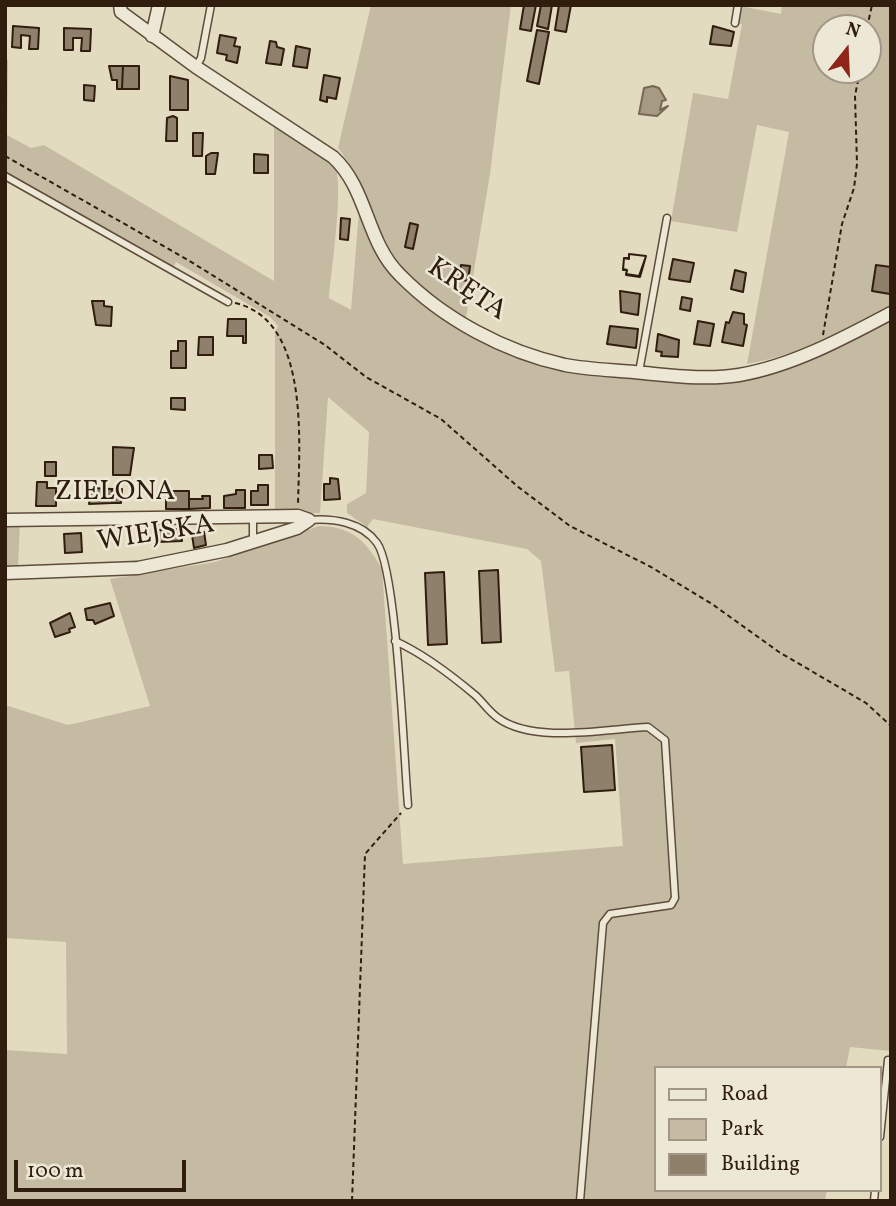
<!DOCTYPE html>
<html>
<head>
<meta charset="utf-8">
<style>
	body { margin:0 }
	#map { position:relative; width:896px; height:1206px; overflow:hidden; background:#e3dbc0; font-family:Vollkorn,serif }
	canvas { display:block }
	.frame { position:absolute; inset:0; border:7px solid #311d0e; pointer-events:none }
	.legend { position:absolute; left:654px; top:1066px; width:228px; height:126px; box-sizing:border-box; background:#ede8d6; border:2px solid #a29786; margin:0; padding:9px 12px; list-style:none; font-size:21px; color:#311d0e }
	.legend li { display:flex; align-items:center; gap:14px; height:35px }
	.legend b { width:35px; border:2px solid #a29786 }
	.north { position:absolute; left:812px; top:14px; width:70px; height:70px; box-sizing:border-box; background:#ede8d6; border:2px solid #a29786; border-radius:50%; rotate:18deg; font-size:19px; font-weight:700; line-height:28px; text-align:center; color:#311d0e }
	.north::after { content:''; display:block; margin:auto; width:24px; height:32px; background:#8f2418; clip-path:polygon(50% 0,100% 100%,50% 72%,0 100%) }
	.scale { position:absolute; left:14px; top:1160px; width:172px; height:32px; box-sizing:border-box; border:4px solid #311d0e; border-top:0; padding-left:9px; font-size:21px; line-height:24px; white-space:nowrap; color:#311d0e; -webkit-text-stroke:5px #ede8d6; paint-order:stroke }
</style>
</head>
<body>
<div id="map">
<canvas width="896" height="1206"></canvas>
<div class="frame"></div>
<ul class="legend">
<li><b style="height:9px;background:#ede8d6"></b>Road</li>
<li><b style="height:19px;background:#c5bba2"></b>Park</li>
<li><b style="height:19px;background:#8e806b"></b>Building</li>
</ul>
<div class="north">N</div>
<div class="scale">100 m</div>
</div>
<script>
const c = document.querySelector('canvas').getContext('2d');
c.lineJoin = 'round';
function paint(path, color) { c.fillStyle = color; c.fill(path, 'evenodd'); }
function strokePath(path, color, width, dash) { c.strokeStyle = color; c.lineWidth = width; c.lineCap = dash ? 'butt' : 'round'; c.setLineDash(dash || []); c.stroke(path); }
function drawText(font, color, halo, rows, align = 'center') {
  c.font = font + ' Vollkorn,serif'; c.lineWidth = 5; c.setLineDash([]); c.textBaseline = 'middle'; c.strokeStyle = halo; c.fillStyle = color; for (const [text, x, y, turn = 0] of rows) {
    c.save(); c.translate(x, y); c.rotate((+turn || 0) * Math.PI / 180); c.textAlign = isNaN(turn) ? turn : align; if (halo) c.strokeText(text, 0, 0); c.fillText(text, 0, 0); c.restore();
  }
}
paint(new Path2D(`
	M371 5H511L490 174 466 318C441 301 412 285 393 261 377 242 373 217 366 195 360 177 349 163 338 148Z
	M735 5 781 14 782 5H891V309C844 332 798 355 747 364L789 132 757 125 737 232 671 221 693 93 728 99 742 24 732 21ZM826 28H868V70H826Z
	M5 60H8L7 135 31 148 44 145 274 281V123L334 164C345 180 331 274 329 298L351 310 359 211 380 262 415 297 510 355 546 366 646 379 719 383 760 376 891 320V1051L850 1047 846 1068H656V1190H827L825 1201H5V1050L67 1054 66 942 5 938V705L68 725 150 706 110 579 215 562 319 526C352 526 367 542 382 569L403 864 623 846 615 739 576 743 569 671 555 672 541 561 527 549 373 519 367 527 347 513V504L366 493 369 432 328 397 320 513H275V332L278 326 270 317 176 262 173 268 5 172Z
	M20 522 18 566H5V523Z`), '#c5bba2');
const water = new Path2D(`
	M653 86 659 88 666 100 662 101 660 110 668 106 657 116 639 114 644 88Z`);
paint(water, '#a69a83');
strokePath(water, '#776854', 2);
const building = new Path2D(`
	M524 5H536L531 31 520 29Z
	M541 5H552L548 29 537 26Z
	M559 5H571L566 32 555 30Z
	M13 26 39 28 38 49H29L30 36 21 35V48L12 47Z
	M713 26 734 32 731 46 710 44Z
	M64 28 91 29 90 51H81L82 38H73V50H64Z
	M537 30 549 32 539 84 527 81Z
	M220 35 236 38 234 46 240 47 237 63 226 60 227 55 217 53Z
	M270 41 276 42 277 47 284 49 281 65 266 63Z
	M296 46 310 49 307 68 293 66Z
	M109 66H123L122 89H117V80H112Z
	M123 66H139V89H122Z
	M324 75 340 78 336 99 327 97V102L320 100Z
	M170 76 188 80V110H170Z
	M84 85 95 86 94 101 84 100Z
	M173 116 177 118V141H166L167 118Z
	M193 133H203L202 156H193Z
	M211 153H218L215 174H206V156Z
	M254 154 268 155V173H254Z
	M341 218 350 219 348 240 340 239Z
	M410 223 418 225 413 249 405 247Z
	M629 254 646 256 639 276 626 274 627 270 623 269 624 258 629 259Z
	M629 254 646 256 640 277 626 275 627 270H623L624 258H629Z
	M673 259 694 263 690 282 669 279Z
	M461 265 470 266 468 281 453 279 454 270 460 271Z
	M876 265 891 267 890 294 872 291Z
	M735 270 746 273 743 292 731 289Z
	M620 291 640 294 638 315 621 312Z
	M682 297 692 299 690 311 680 309Z
	M92 301H104V306L112 307 111 326 96 325Z
	M733 312 744 314V324L747 325 743 346 722 342 726 322 729 323Z
	M228 319H246V343H243V336H227Z
	M698 321 714 324 710 346 694 344Z
	M610 326 638 329 636 348 607 344Z
	M658 334 679 340 678 357 661 356 662 352 656 351Z
	M199 337H213V355H198Z
	M178 341H186V368H171V351H178Z
	M171 398H185V410L171 409Z
	M113 447 134 448 130 475H113Z
	M259 455H272L273 468 259 469Z
	M45 462H56V476H45Z
	M330 478 338 479 340 499 324 500V484H330Z
	M37 482H47V488H56V506H36Z
	M258 485H268V505H251V491H258Z
	M91 488 112 489V503L89 504Z
	M112 489H122L121 503H112Z
	M236 490H245V508H224V496L236 494Z
	M171 491H189V509H166V500H172Z
	M202 496H210V508L189 509V499H203Z
	M181 529 182 541 158 542V530Z
	M204 532 206 545 194 548 192 535Z
	M81 533 82 552 65 553 64 534Z
	M498 570 501 642 482 643 479 571Z
	M444 572 447 644 428 645 425 573Z
	M110 603 114 616 95 624 93 620H87L85 609Z
	M70 613 75 627 69 629 70 632 55 637 50 623Z
	M612 745 615 790 584 792 581 747Z`);
paint(building, '#8e806b');
strokePath(building, '#311d0e', 2);
const lane = new Path2D(`
	M735 23 738 5
	M196 67 201 58 211 5
	M5 176 228 302
	M639 372 667 218
	M253 518V541
	M309 520C333 518 362 522 377 543 397 570 404 762 408 805
	M395 641C424 654 450 674 475 695 483 702 489 712 498 718 534 744 606 729 648 727L665 740 675 898 671 905 610 914 603 923 580 1201
	M880 1137 888 1060H891
	M874 1201 875 1190`);
const street = new Path2D(`
	M120 5 121 12 196 67 333 157C368 189 366 242 400 275 443 319 505 352 565 365 591 370 618 370 644 373 676 376 708 380 739 375 792 366 844 338 891 313
	M152 36 159 5
	M5 520 298 516 309 520
	M5 573 138 568 227 550 297 528 309 520`);
strokePath(lane, '#5e4c3a', 9);
strokePath(street, '#5e4c3a', 15);
strokePath(new Path2D(`
	M867 28 872 5
	M5 156 188 260 325 345 366 377 441 419 517 486 570 526 651 567 712 604 779 652 866 703 891 726
	M235 303C311 320 299 445 298 505
	M823 335 842 224 854 188 857 164 855 96 860 70
	M352 1201 365 854 401 813`), '#311d0e', 2, [5, 3.5]);
strokePath(lane, '#ede8d6', 6);
strokePath(street, '#ede8d6', 12);
drawText('28px', '#311d0e', '#ede8d6', [
	["KRĘTA",466,291,34],
	["ZIELONA",115,494],
	["WIEJSKA",156,535,-9]
]);
</script>
</body>
</html>
